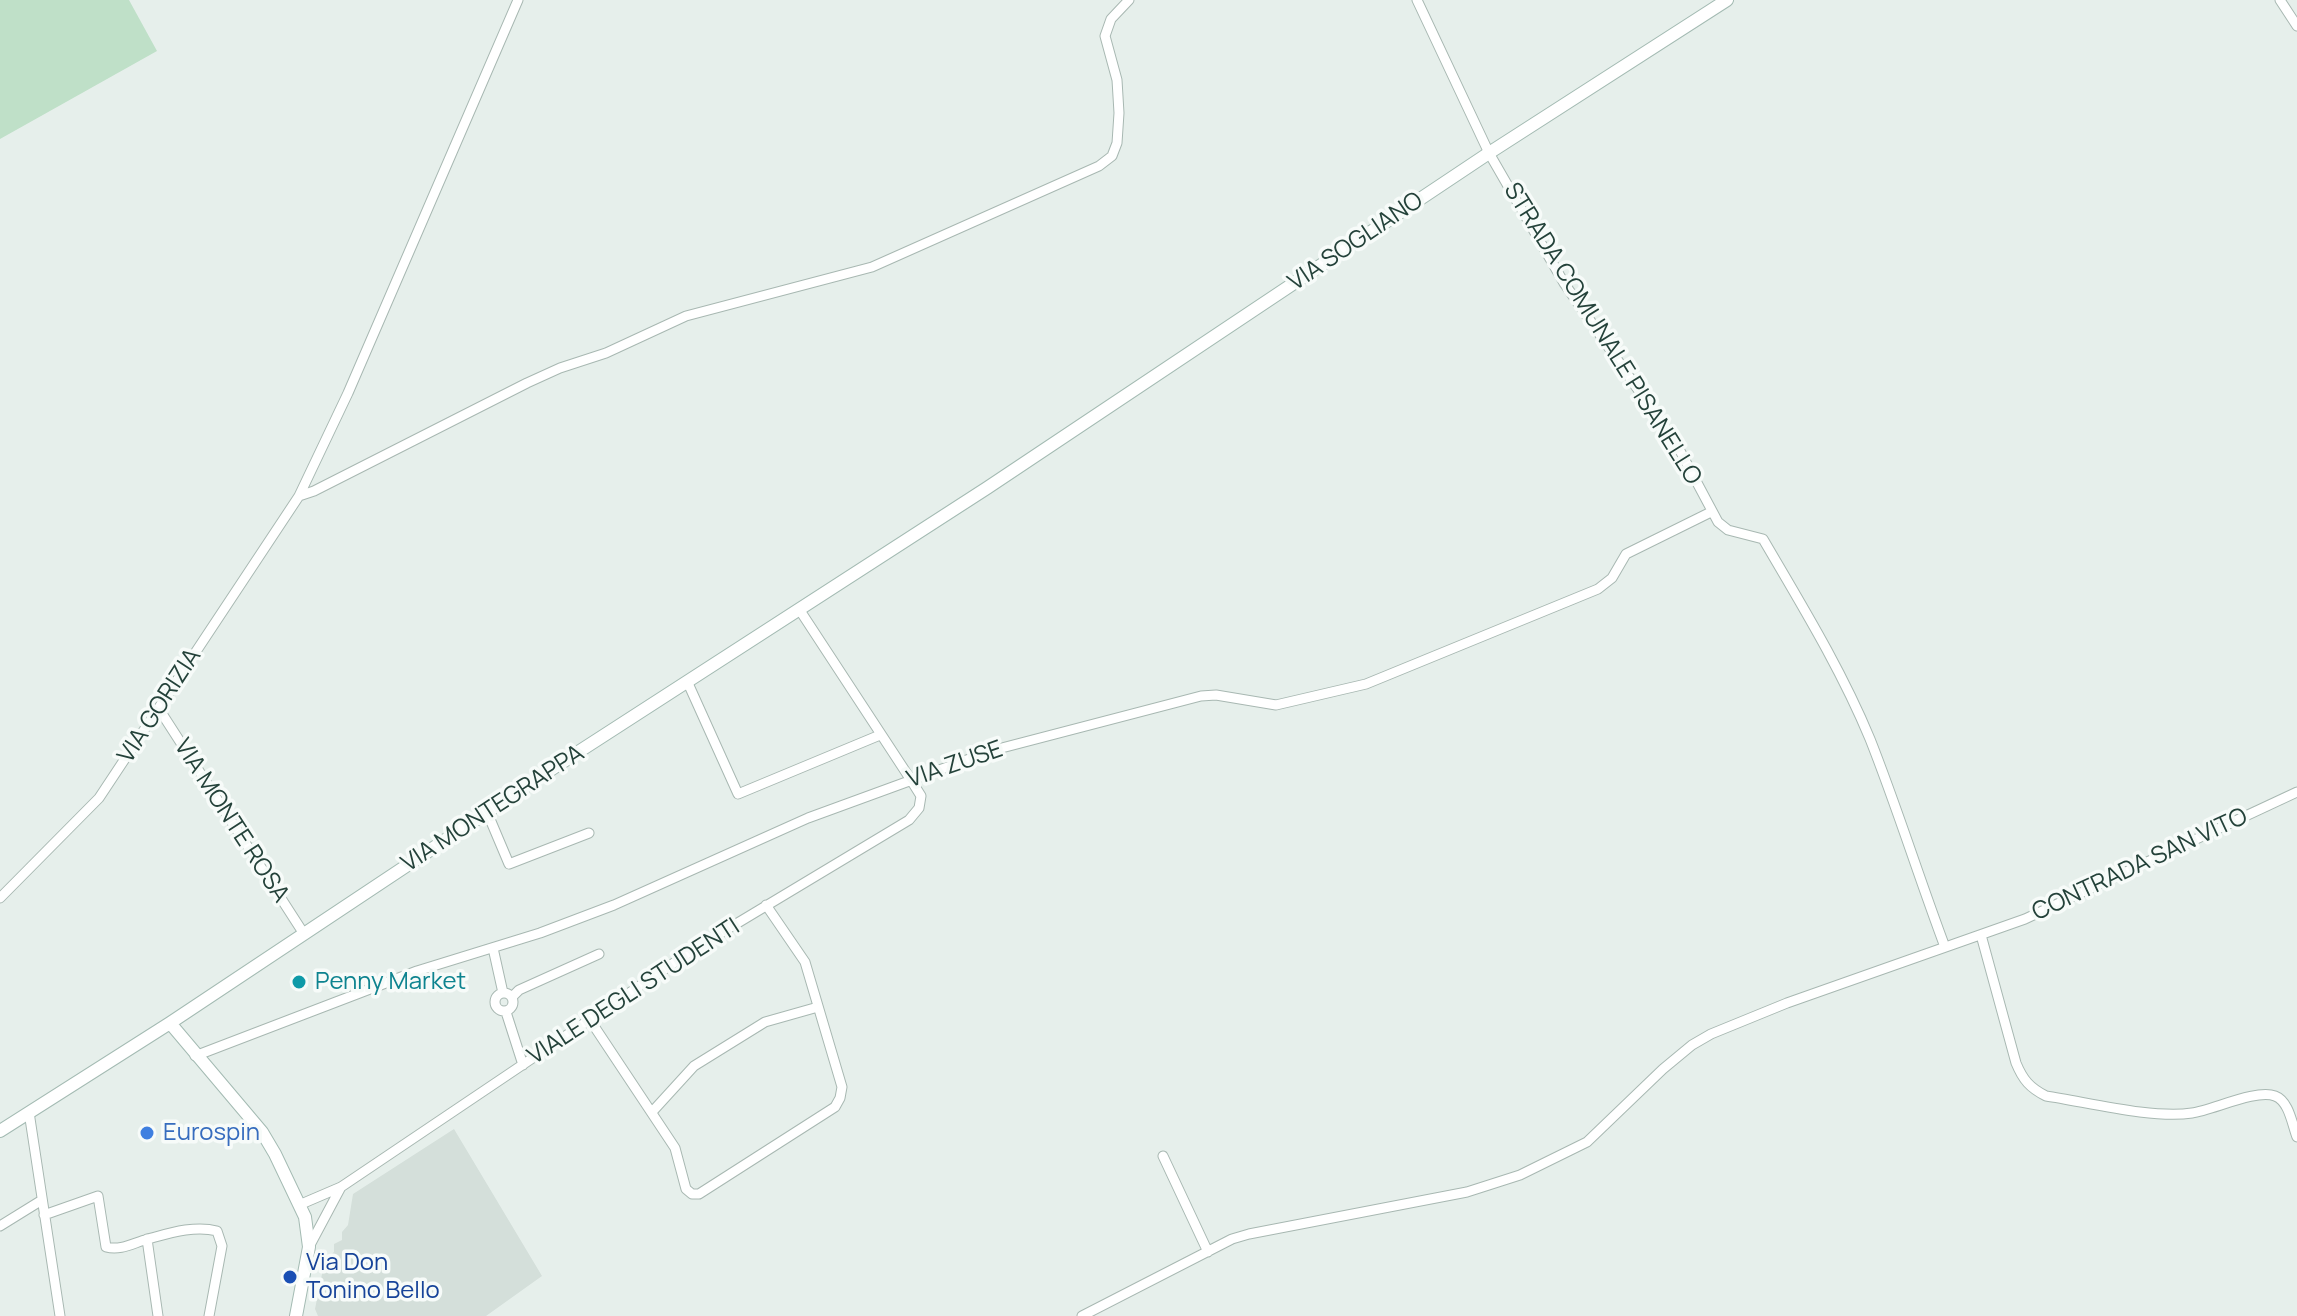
<!DOCTYPE html>
<html>
<head>
<meta charset="utf-8">
<style>
	body { margin:0 }
	canvas { display:block; background:#e6efeb }
</style>
</head>
<body>
<canvas width="2297" height="1316"></canvas>
<script>
const c = document.querySelector('canvas').getContext('2d');
c.lineJoin = 'round';
function paint(path, color) { c.fillStyle = color; c.fill(path, 'evenodd'); }
function strokePath(path, color, width, dash) { c.strokeStyle = color; c.lineWidth = width; c.lineCap = dash ? 'butt' : 'round'; c.setLineDash(dash || []); c.stroke(path); }
function drawText(font, color, halo, rows, align = 'center') {
  c.font = font + ' Manrope,sans-serif'; c.lineWidth = 7; c.setLineDash([]); c.textBaseline = 'middle'; c.strokeStyle = halo; c.fillStyle = color; for (const [text, x, y, turn = 0] of rows) {
    c.save(); c.translate(x, y); c.rotate((+turn || 0) * Math.PI / 180); c.textAlign = isNaN(turn) ? turn : align; if (halo) c.strokeText(text, 0, 0); c.fillText(text, 0, 0); c.restore();
  }
}
paint(new Path2D(`
	M454 1129 542 1276 486 1316H318L315 1309 325 1259 334 1252V1244L342 1240V1232L348 1225 353 1194Z`), '#d4dfda');
paint(new Path2D(`
	M0 0H129L157 51 0 139Z`), '#bfe0c8');
const street = new Path2D(`
	M1417 0 1489 153 1564 283 1678 447 1718 522 1728 530 1763 539C1801 604 1841 669 1870 739 1897 807 1919 878 1945 947
	M2280 0 2297 26
	M299 496 314 491 527 383 560 368 606 353 686 316 872 267 1099 166 1112 156 1117 143 1119 113 1117 80 1105 36 1111 19 1129 0
	M687 681 738 794 880 735
	M159 709 304 934
	M487 812 509 864 589 833
	M0 898 99 798 299 496 348 393 518 0
	M1981 935 2016 1063C2023 1080 2030 1088 2046 1096 2087 1102 2152 1119 2192 1113 2213 1110 2256 1089 2275 1096 2289 1101 2292 1124 2297 1137
	M493 948 503 993
	M495 1002a9 9 0 1 1 18 0a9 9 0 1 1-18 0Z
	M512 997 519 990 599 954
	M506 1012 523 1065
	M590 1020 675 1148 686 1189 692 1194H699L835 1107 840 1098 842 1087 805 962 766 905
	M195 1056 417 971 540 933 614 905 808 818 994 750 1201 696 1216 695 1276 705 1366 684 1598 589 1612 578 1626 554 1711 512
	M29 1112 60 1316
	M652 1112 694 1066 765 1022 818 1007
	M1163 1156 1208 1252
	M299 1205 341 1187 696 948 909 820 919 808 921 796 911 780 799 609
	M44 1215 98 1196 106 1247C121 1251 133 1243 148 1239 170 1233 195 1225 217 1231L222 1246 209 1316
	M0 1226 42 1200
	M147 1239 158 1316
	M309 1247 341 1187
	M1082 1316 1232 1239 1249 1234 1467 1192 1520 1175 1587 1142 1663 1069 1692 1045 1711 1034 1787 1003 2025 919 2297 792`);
const secondary = new Path2D(`
	M170 1023 262 1132 275 1154 305 1217 309 1247 296 1316
	M0 1131 170 1023 555 767 987 488 1489 153 1727 0`);
strokePath(street, '#a8b8b2', 11);
strokePath(secondary, '#a4bbb3', 14);
strokePath(street, '#fff', 9);
strokePath(secondary, '#fff', 12);
for (const [x, y, r, color] of [
	[299,982,8,"#0f9aa8"],
	[147,1133,8,"#3f7fe0"],
	[290,1277,8,"#1a4fb4"]
]) { const dot = new Path2D(); dot.arc(x, y, r, 0, 2 * Math.PI); c.fillStyle = color; c.fill(dot); strokePath(dot, '#f7fbf9', 3); }
drawText('24px', '#24423a', '#f7fbf9', [
	["VIA SOGLIANO",1356,242,-34],
	["STRADA COMUNALE PISANELLO",1602,334,58],
	["VIA GORIZIA",160,706,-57],
	["VIA ZUSE",955,765,-19],
	["VIA MONTEGRAPPA",493,809,-33],
	["VIA MONTE ROSA",231,821,57],
	["CONTRADA SAN VITO",2140,865,-25],
	["VIALE DEGLI STUDENTI",634,992,-33]
]);
drawText('24px', '#0d838f', '#f7fbf9', [
	["Penny Market",315,982]
], 'left');
drawText('24px', '#366cbe', '#f7fbf9', [
	["Eurospin",163,1133]
], 'left');
drawText('24px', '#164399', '#f7fbf9', [
	["Via Don",306,1263],
	["Tonino Bello",306,1291]
], 'left');
</script>
</body>
</html>
